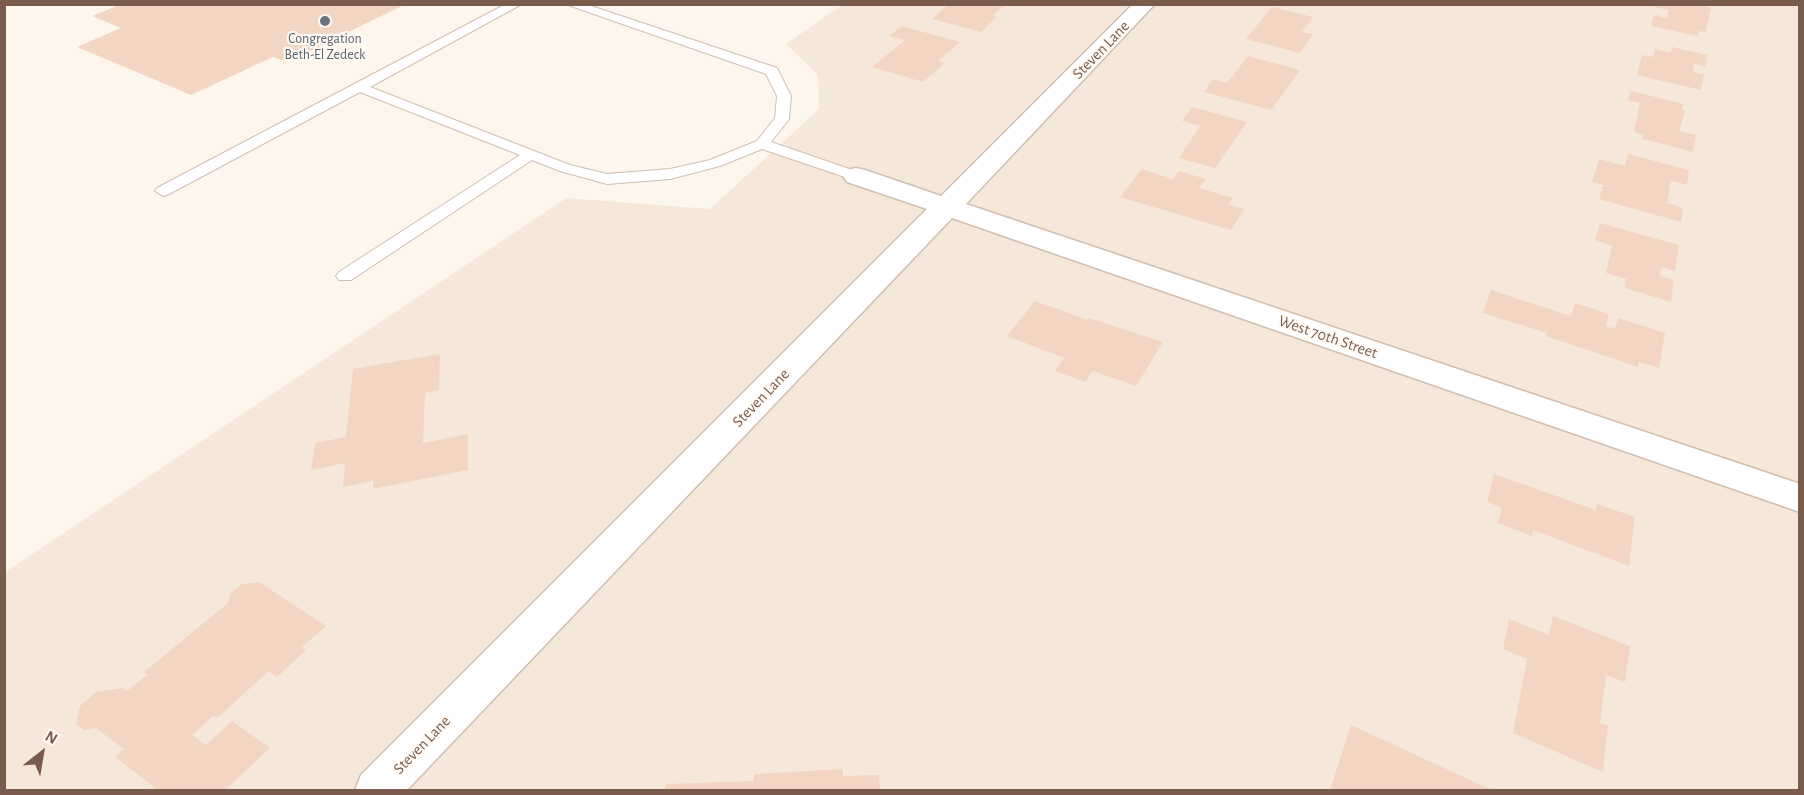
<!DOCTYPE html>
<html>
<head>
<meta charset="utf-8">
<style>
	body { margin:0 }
	#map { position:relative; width:1804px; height:795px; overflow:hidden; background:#fdf6ec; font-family:"Alegreya Sans",sans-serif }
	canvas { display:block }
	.frame { position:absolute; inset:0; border:6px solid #7a5c4d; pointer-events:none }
	.north { position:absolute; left:12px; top:723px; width:60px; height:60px; -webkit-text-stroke:4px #fffaf3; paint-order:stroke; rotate:31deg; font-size:16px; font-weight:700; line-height:24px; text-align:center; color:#7a5c4d }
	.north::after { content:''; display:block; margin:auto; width:21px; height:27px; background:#7a5c4d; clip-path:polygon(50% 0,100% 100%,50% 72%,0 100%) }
</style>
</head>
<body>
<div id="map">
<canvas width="1804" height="795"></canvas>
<div class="frame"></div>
<div class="north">N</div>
</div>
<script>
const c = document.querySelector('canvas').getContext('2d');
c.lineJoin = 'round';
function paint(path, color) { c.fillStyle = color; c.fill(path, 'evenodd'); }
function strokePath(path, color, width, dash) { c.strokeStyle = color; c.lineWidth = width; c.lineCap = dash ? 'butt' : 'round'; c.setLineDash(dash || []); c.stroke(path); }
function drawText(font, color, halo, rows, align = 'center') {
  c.font = font + ' "Alegreya Sans",sans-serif'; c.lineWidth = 4.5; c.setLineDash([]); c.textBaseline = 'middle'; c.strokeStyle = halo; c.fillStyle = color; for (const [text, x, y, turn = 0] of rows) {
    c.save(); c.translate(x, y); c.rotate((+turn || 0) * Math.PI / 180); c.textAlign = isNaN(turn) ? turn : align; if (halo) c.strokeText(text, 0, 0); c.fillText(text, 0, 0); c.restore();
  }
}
paint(new Path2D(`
	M842 5H1799V790H5V572L566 198 710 209 819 109 818 75 786 44Z`), '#f5e8da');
paint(new Path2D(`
	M122 4H406L287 62 273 57 191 95 77 47 121 28 92 16Z
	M949 4H1006L992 16 997 17 981 32 932 19Z
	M1655 4H1697L1711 8 1706 32 1699 31 1698 36 1651 26 1654 15 1667 18 1669 10 1654 7Z
	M1272 7 1313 17 1302 32 1313 34 1300 53 1246 39Z
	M902 26 960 42 938 61 945 63 923 82 872 67 905 40 889 36Z
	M1672 47 1707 55 1705 67 1694 64 1693 72 1704 75 1701 90 1637 75 1642 55 1653 57 1655 49 1671 53Z
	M1248 56 1300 70 1271 110 1204 92 1213 79 1227 83Z
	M1631 91 1683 104 1682 110 1685 111 1679 131 1696 135 1693 152 1643 139V135L1634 132 1640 103 1628 100Z
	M1192 107 1247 122 1215 168 1179 158 1200 126 1182 121Z
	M1628 154 1689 170 1687 185 1671 181 1667 203 1683 208 1681 222 1599 199 1603 186 1612 187 1592 182 1599 159 1625 166Z
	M1142 169 1173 179 1179 171 1206 179 1199 188 1233 198 1229 204 1244 209 1231 230 1120 197Z
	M1600 223 1679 245 1675 271 1661 267 1660 276 1674 280 1671 302 1625 288 1626 279 1606 273 1612 246 1595 240Z
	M1491 290 1571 316 1575 303 1609 314 1606 326 1615 329 1618 318 1665 333 1659 368 1639 362 1638 367 1546 336 1547 333 1483 313Z
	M1035 301 1088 320 1089 318 1163 342 1136 386 1093 371 1085 382 1055 371 1064 358 1007 336Z
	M440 354 439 390 425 393 423 443 468 434V470L373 489V481L343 487 345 463 311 470 315 443 346 437 353 369Z
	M1494 474 1596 510 1597 504 1635 517 1629 566 1533 530 1532 536 1498 523 1502 508 1487 502Z
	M259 582 326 626 302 647 306 650 277 677 269 671 217 718 214 715 192 735 206 745 232 721 270 748 225 790H158L115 757 124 749 96 728 84 730 76 724 80 706 96 692 123 688 127 691 147 675 144 672 228 603 231 593 242 584Z
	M1553 616 1630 646 1625 682 1606 675 1600 723 1608 726 1603 772 1513 733 1527 659 1503 649 1509 619 1549 635Z
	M1351 725 1492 790H1330Z
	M843 769V776L879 775 880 790H665L666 784 754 781V774Z`), '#f3d5c3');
const service = new Path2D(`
	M506 4H522L370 87 570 165 607 174 670 169 710 160 757 141 775 118 777 96 766 74 565 4H585L777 68 791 96 789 119 771 142 861 173 864 176 861 179H851L762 149 720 166 670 179 607 184 560 171 532 160 351 280H339L336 276 339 272 520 155 360 92 169 194 163 196 155 191 157 188Z`);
const minor = new Path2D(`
	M1133 4H1155L966 204 1800 484V512L952 218 407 790H355L361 775 927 209 847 182 843 176 847 170 856 168 865 170 941 196Z`);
strokePath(service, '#d1beb0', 2);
strokePath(minor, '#d1beb0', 3);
paint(service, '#fff');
paint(minor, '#fff');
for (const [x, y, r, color] of [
	[325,21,6,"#6b7280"]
]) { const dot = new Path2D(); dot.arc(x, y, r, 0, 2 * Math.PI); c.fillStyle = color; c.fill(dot); strokePath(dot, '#fffaf3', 2); }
drawText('14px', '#5b616d', '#fffaf3', [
	["Congregation",325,39],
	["Beth-El Zedeck",325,55]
]);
drawText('16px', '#7a5c4d', '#fffaf3', [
	["Steven Lane",1101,50,-46],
	["West 70th Street",1328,337,19],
	["Steven Lane",761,398,-46],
	["Steven Lane",422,745,-46]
]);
</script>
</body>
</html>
